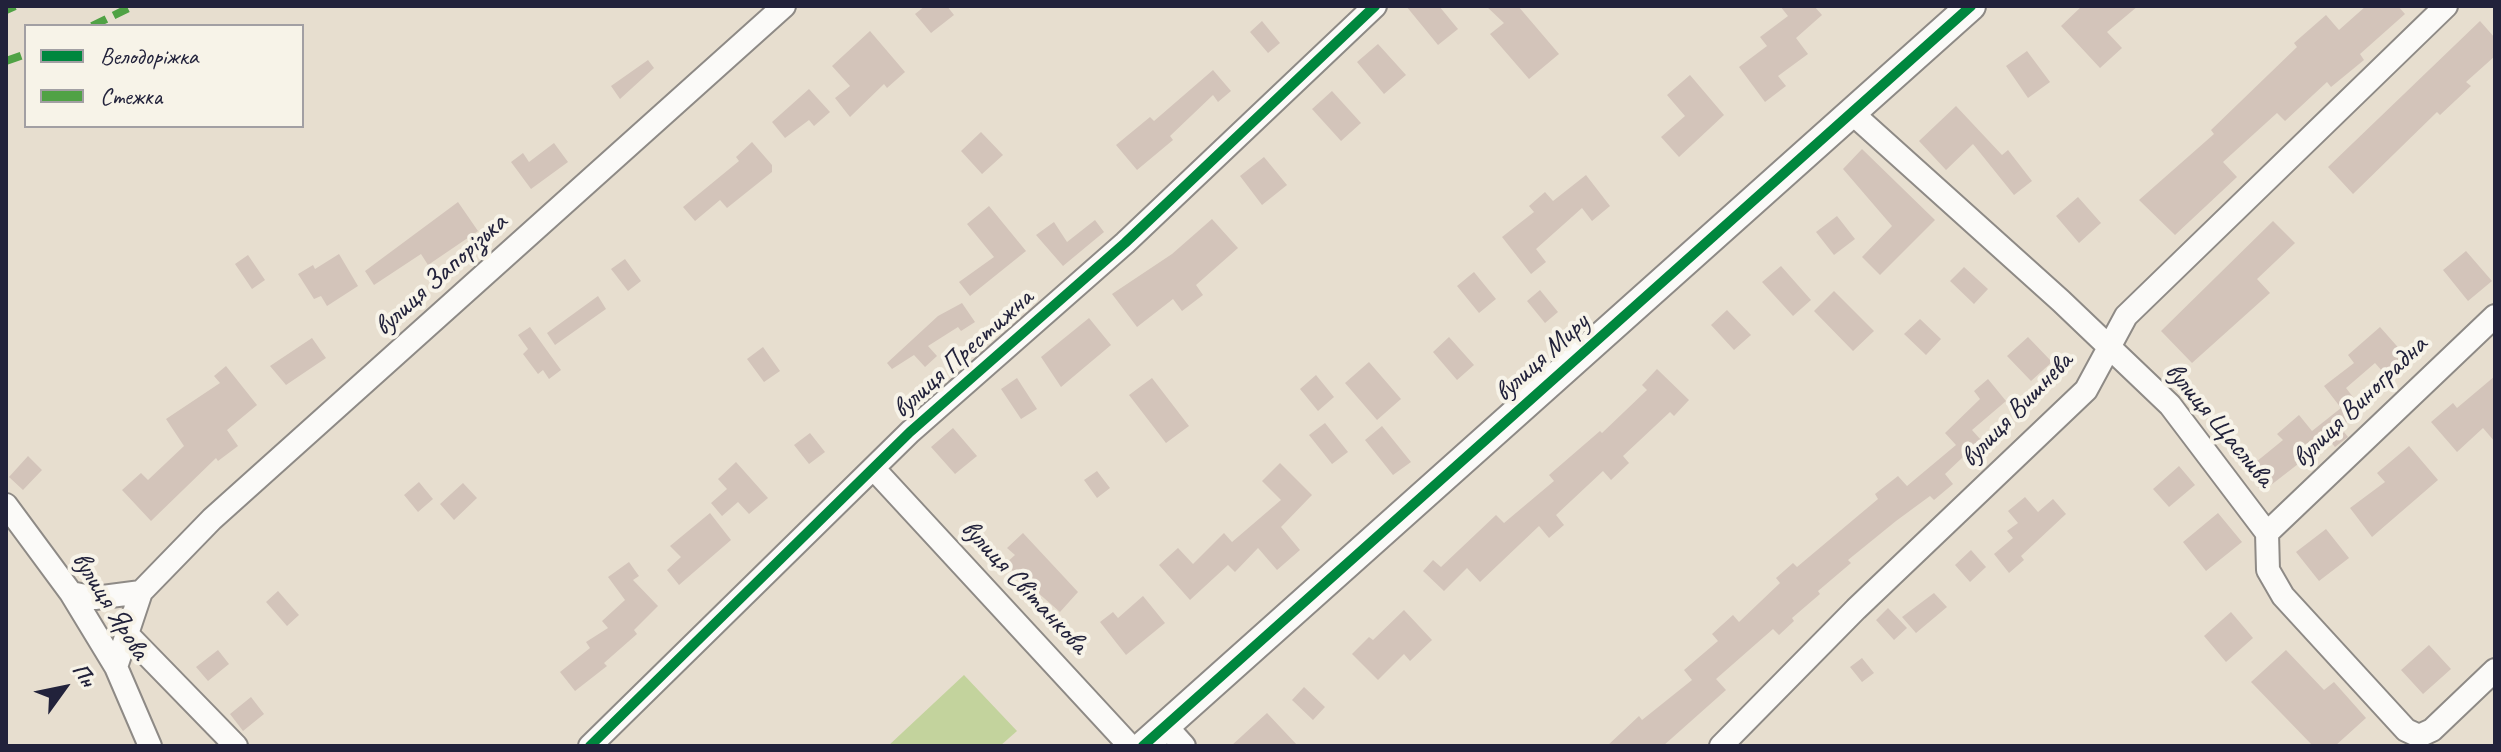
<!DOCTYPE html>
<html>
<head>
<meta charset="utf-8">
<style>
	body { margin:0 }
	#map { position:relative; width:2501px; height:752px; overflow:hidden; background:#e7decf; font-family:Caveat,sans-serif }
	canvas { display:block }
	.frame { position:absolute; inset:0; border:8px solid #22223b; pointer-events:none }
	.legend { position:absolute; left:24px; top:24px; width:280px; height:104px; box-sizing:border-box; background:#f7f3e8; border:2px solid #a29fa3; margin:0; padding:10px 14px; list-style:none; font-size:24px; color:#22223b }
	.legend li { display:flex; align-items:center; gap:16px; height:40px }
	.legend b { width:40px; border:2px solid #a29fa3 }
	.north { position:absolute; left:24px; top:648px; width:80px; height:80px; -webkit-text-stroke:6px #f7f3e8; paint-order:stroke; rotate:57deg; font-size:22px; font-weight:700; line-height:32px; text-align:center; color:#22223b }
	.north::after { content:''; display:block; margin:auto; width:28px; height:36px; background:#22223b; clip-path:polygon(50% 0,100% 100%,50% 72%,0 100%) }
</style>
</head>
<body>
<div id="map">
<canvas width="2501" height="752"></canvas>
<div class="frame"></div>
<ul class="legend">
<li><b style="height:10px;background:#00873e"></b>Велодоріжка</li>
<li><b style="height:10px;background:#50a245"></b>Стежка</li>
</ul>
<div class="north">Пн</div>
</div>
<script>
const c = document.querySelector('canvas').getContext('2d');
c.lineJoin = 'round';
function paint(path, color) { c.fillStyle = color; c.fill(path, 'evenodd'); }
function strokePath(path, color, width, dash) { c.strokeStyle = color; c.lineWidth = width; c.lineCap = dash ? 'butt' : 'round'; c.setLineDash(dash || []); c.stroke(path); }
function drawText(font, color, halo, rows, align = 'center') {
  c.font = font + ' Caveat,sans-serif'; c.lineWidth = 8; c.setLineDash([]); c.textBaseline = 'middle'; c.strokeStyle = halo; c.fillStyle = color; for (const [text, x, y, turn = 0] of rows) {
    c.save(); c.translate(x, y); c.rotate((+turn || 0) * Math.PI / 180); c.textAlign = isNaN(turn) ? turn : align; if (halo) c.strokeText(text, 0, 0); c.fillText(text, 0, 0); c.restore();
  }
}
paint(new Path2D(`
	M964 675 1017 731 1000 746H888Z`), '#c3d39d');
paint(new Path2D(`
	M925 6H947L954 15 931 33 915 14Z
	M1406 6H1439L1458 29 1438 45Z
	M1486 6H1518L1559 54 1529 79 1490 34 1504 23Z
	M1780 6H1814L1822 15 1796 38 1808 54 1778 76 1786 86 1765 102 1739 67 1767 46 1760 37 1788 16Z
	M2082 6H2138L2107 32 2122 48 2100 68 2061 26Z
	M2366 6H2398L2405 14 2360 54 2364 60 2331 87 2327 82 2285 121 2277 113 2223 162 2237 177 2175 235 2139 200 2214 134 2211 130 2297 47 2294 43 2326 15 2339 30Z
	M1262 21 1280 43 1268 53 1250 32Z
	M2480 21 2495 38V56L2466 82 2471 86 2440 115 2437 112 2353 194 2328 167Z
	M870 31 905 72 887 88 884 84 850 117 835 98 850 86 832 66Z
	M1378 44 1406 75 1384 94 1357 62Z
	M2027 51 2050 82 2028 98 2006 66Z
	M648 60 654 68 620 99 611 86Z
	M1213 70 1231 91 1218 102 1213 95 1170 136 1173 140 1137 170 1116 145 1150 117 1154 121Z
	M1690 75 1724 115 1679 157 1661 137 1685 116 1667 95Z
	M809 89 830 112 814 126 809 120 785 138 772 122Z
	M1332 91 1361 123 1341 141 1312 109Z
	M1956 106 2002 155 2008 150 2032 181 2014 195 1973 144 1946 170 1919 141Z
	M981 132 1003 155 982 174 961 151Z
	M752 142 772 165V172L727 208 720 200 695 221 683 207 739 161 736 157Z
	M554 143 568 162 531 189 511 162 523 153 529 162Z
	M1862 149 1935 220 1880 275 1862 257 1892 226 1843 169Z
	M1264 157 1287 185 1262 205 1240 176Z
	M1586 175 1610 206 1592 221 1582 208 1536 249 1546 262 1531 274 1502 237 1534 212 1529 206 1545 192 1553 201Z
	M2078 197 2101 223 2079 243 2056 216Z
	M458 202 478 231 428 265 421 254 374 285 365 271Z
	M989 206 1026 251 970 296 959 282 994 257 967 224Z
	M1837 216 1855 239 1834 255 1816 232Z
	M1212 219 1238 248 1196 285 1203 295 1182 311 1173 299 1137 327 1112 294 1172 254Z
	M1095 220 1104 232 1063 266 1036 235 1054 222 1067 242Z
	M2273 221 2295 243 2257 279 2270 293 2192 363 2161 331Z
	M2466 251 2492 281 2468 301 2443 270Z
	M339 254 358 286 327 306 321 296 314 299 298 274 313 265 315 269Z
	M248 255 265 280 252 289 235 264Z
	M625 259 641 281 628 291 611 269Z
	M1781 266 1811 300 1793 316 1762 282Z
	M1964 267 1988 289 1974 304 1950 281Z
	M1474 272 1496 299 1479 313 1457 286Z
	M1540 290 1558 312 1545 323 1527 301Z
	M1834 291 1874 331 1853 351 1814 311Z
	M598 296 606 309 555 345 547 333Z
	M962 303 975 322 961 331 958 327 928 346 937 356 925 367 914 355 892 369 887 363 938 316Z
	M1727 310 1751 335 1734 350 1711 325Z
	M1089 318 1111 345 1061 387 1041 357Z
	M1920 319 1941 339 1926 355 1904 334Z
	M530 327 561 370 549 379 543 370 538 374 523 354 528 349 518 335Z
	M2380 327 2411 362 2390 380 2375 363 2346 388 2363 410 2340 427 2348 437 2335 447 2329 440 2262 492 2245 471 2283 440 2277 434 2299 415 2312 431 2341 408 2324 386 2354 363 2348 355Z
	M1449 337 1474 365 1457 380 1433 352Z
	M2028 337 2052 362 2031 381 2007 356Z
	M312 338 326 358 286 385 270 366Z
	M763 347 780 371 764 382 747 359Z
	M1369 362 1401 399 1377 420 1345 383Z
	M226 366 257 405 227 430 238 446 218 461 216 458 151 521 122 490 141 473 148 480 184 446 166 419 220 383 214 376Z
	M1657 369 1689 400 1674 416 1670 412 1623 456 1629 463 1611 480 1603 471 1556 515 1564 525 1549 538 1539 526 1480 582 1467 568 1444 591 1423 571 1433 560 1441 567 1496 515 1504 523 1554 481 1549 475 1600 431 1602 433 1647 390 1642 385Z
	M1316 375 1334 397 1318 411 1300 389Z
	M2495 376V442L2483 428 2457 452 2431 422 2453 403 2457 408Z
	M1017 378 1037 409 1021 419 1001 389Z
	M1152 378 1189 426 1166 443 1129 395Z
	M1988 379 2006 401 1972 430 1981 440 1945 474 1953 484 1934 500 1930 496 1896 521 1848 560 1851 563 1818 591 1820 594 1792 618 1794 621 1779 635 1773 629 1716 679 1726 690 1663 746H1607L1639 716 1642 720 1692 680 1684 670 1718 641 1712 634 1733 615 1739 622 1780 583 1776 578 1793 563 1797 567 1878 499 1875 494 1898 476 1907 486 1956 445 1945 433 1980 399 1974 391Z
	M1325 423 1348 452 1332 464 1309 435Z
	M1382 426 1411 462 1393 475 1365 440Z
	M953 428 977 456 955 474 931 447Z
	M810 433 825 452 809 464 794 445Z
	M2409 446 2438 480 2372 537 2350 508 2385 482 2377 473Z
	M28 456 42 470 23 490 9 477Z
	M736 462 768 498 749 514 738 502 722 516 711 503 727 489 718 479Z
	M1280 463 1312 495 1281 527 1300 550 1277 570 1258 548 1235 572 1228 565 1190 600 1159 565 1178 548 1193 564 1224 533 1232 542 1281 500 1262 481Z
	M2179 466 2195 485 2169 507 2153 489Z
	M1097 471 1110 488 1097 498 1084 480Z
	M419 482 433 499 418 512 404 495Z
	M463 483 477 498 454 520 440 504Z
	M2025 497 2038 512 2053 499 2066 514 2021 556 2024 560 2009 573 1994 554 2013 538 2007 531 2018 523 2008 511Z
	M710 513 731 540 679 585 667 570 681 557 670 546Z
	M2218 513 2242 542 2206 571 2183 542Z
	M2326 529 2349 558 2319 581 2296 552Z
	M1023 533 1078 592 1060 612 1005 564 1015 555 1007 548Z
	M1971 550 1986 567 1970 582 1955 565Z
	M629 562 639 576 633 580 658 606 634 630 637 634 604 663 607 666 575 691 560 672 590 648 586 642 608 628 602 621 625 600 608 577Z
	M278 591 299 615 287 626 266 602Z
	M1934 593 1947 607 1916 633 1902 617Z
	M1143 596 1165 623 1126 655 1100 622 1113 612 1118 618Z
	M1888 608 1907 628 1894 640 1876 620Z
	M1404 610 1432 640 1410 661 1404 654 1378 680 1352 654 1369 637 1373 640Z
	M2231 612 2253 638 2226 662 2204 636Z
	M2429 645 2451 669 2423 694 2401 670Z
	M218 650 229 664 208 681 196 667Z
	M2286 650 2324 690 2334 682 2366 718 2335 746H2313L2251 682Z
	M1862 658 1874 673 1862 682 1850 667Z
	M1304 687 1325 707 1313 720 1292 700Z
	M251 697 264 714 243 731 230 714Z
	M1267 713 1298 746H1231Z`), '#d3c4ba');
const minor = new Path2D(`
	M1852 113 2061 301 2170 405 2267 533 2268 570 2283 596 2406 730 2419 736 2432 730 2495 670
	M874 469 1130 746
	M6 505 71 593 116 667 150 746
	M2267 533 2495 316
	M71 593 95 598 141 592
	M125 632 236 746
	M116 667 141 592 212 519 784 6
	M1166 726 1184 746
	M590 746 910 432 1125 243 1375 6
	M1721 746 1856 609 2086 390 2126 316 2446 6`);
const tertiary = new Path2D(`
	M1143 746 1971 6`);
strokePath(minor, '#8e8a86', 26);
strokePath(tertiary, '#8e8a86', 32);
strokePath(minor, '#fbfaf8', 22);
strokePath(tertiary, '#fbfaf8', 28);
strokePath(new Path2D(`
	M6 10 15 6
	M92 26 133 6
	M6 61 26 54`), '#50a245', 8, [16, 8]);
strokePath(new Path2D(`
	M590 746 910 432 1125 243 1375 6
	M1143 746 1971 6`), '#00873e', 10);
drawText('28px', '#22223b', '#f7f3e8', [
	["вулиця Запорізька",441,275,-42],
	["вулиця Престижна",963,354,-42],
	["вулиця Миру",1542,358,-42],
	["вулиця Виноградна",2360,402,-44],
	["вулиця Вишнева",2017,410,-46],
	["вулиця Щаслива",2219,425,50],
	["вулиця Світанкова",1024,587,47],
	["вулиця Ярова",110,606,58]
]);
</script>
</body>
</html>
